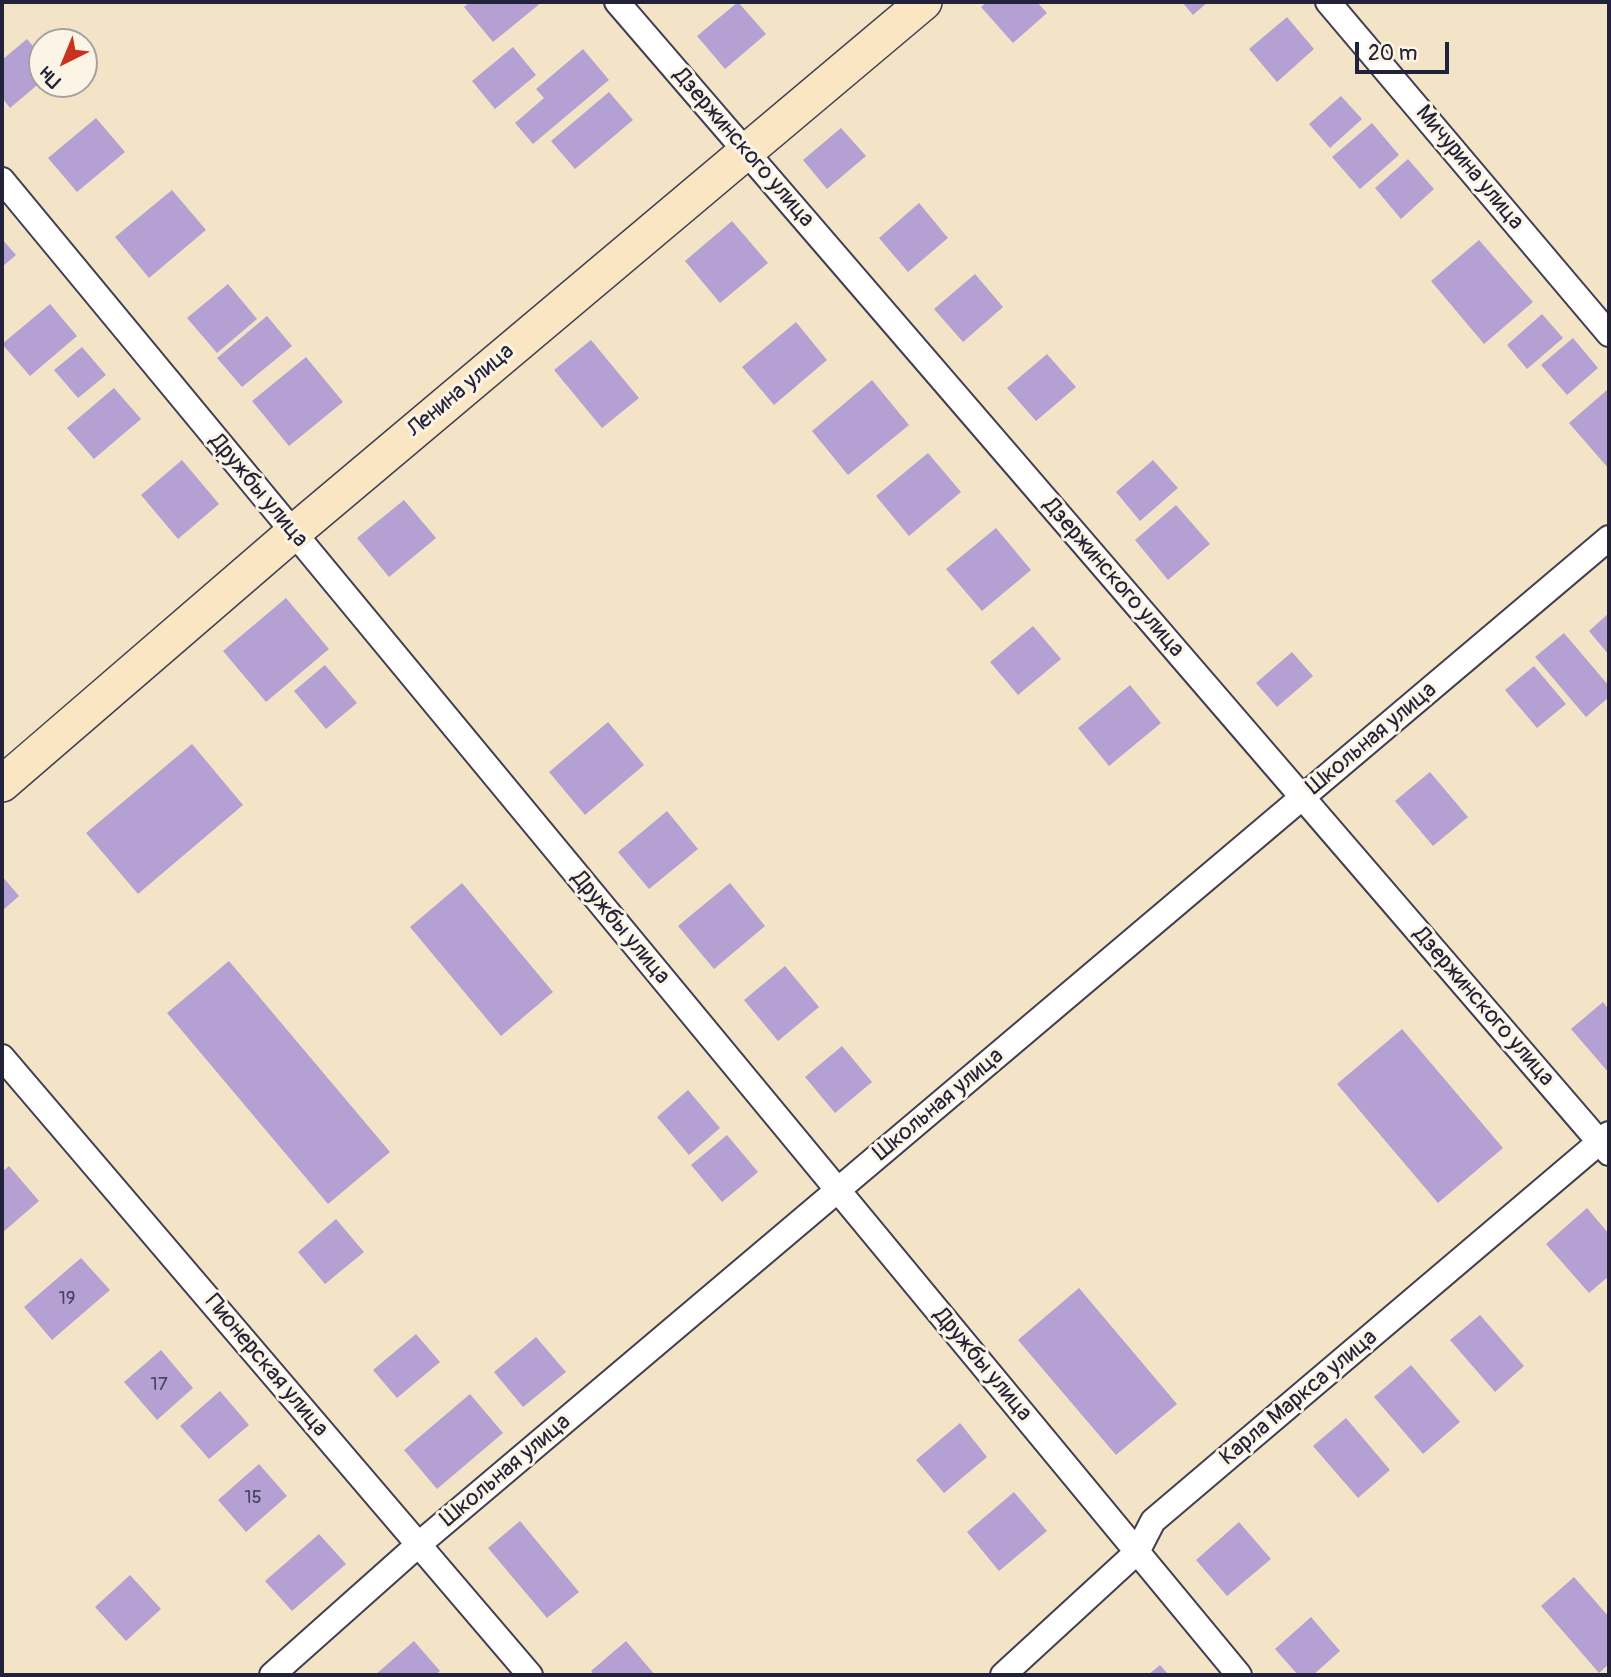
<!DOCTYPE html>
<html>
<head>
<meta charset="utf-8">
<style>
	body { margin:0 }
	#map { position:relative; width:1611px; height:1677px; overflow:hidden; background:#f3e4c7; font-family:Pangolin,sans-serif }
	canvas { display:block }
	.frame { position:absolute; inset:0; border:4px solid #22223b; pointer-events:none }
	.north { position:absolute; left:28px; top:28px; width:70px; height:70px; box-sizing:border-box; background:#fcf5e5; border:2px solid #a5a1a1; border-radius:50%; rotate:223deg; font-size:19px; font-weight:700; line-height:28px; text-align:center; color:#22223b }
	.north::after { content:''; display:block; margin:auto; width:24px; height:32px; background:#c8321e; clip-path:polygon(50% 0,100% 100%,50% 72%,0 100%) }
	.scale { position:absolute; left:1355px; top:42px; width:94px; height:32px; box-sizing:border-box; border:4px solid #22223b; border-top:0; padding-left:9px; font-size:21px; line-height:24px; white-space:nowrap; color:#22223b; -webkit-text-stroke:5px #fcf5e5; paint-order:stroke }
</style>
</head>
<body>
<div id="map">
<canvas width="1611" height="1677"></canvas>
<div class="frame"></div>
<div class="north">Пн</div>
<div class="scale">20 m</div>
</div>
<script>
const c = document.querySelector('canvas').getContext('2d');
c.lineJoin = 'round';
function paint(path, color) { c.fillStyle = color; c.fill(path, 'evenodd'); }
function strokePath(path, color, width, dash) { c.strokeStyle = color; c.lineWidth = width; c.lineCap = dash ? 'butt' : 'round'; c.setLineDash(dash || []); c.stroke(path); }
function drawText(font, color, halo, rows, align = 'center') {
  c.font = font + ' Pangolin,sans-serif'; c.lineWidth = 6; c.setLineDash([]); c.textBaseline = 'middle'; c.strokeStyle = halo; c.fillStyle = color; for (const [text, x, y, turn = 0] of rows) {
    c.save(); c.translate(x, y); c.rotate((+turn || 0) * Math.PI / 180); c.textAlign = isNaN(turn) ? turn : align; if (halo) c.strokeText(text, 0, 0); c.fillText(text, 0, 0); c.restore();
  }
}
paint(new Path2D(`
	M470 2H542L493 42 464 7Z
	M738 2 766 34 725 69 697 36Z
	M987 2H1037L1047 13 1013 43 981 7Z
	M1182 2H1208L1193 15Z
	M1287 17 1314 49 1277 82 1249 49Z
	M27 39 42 57V81L10 108 2 98V60Z
	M513 47 536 75 495 109 472 81Z
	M583 49 609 80 533 144 515 123 544 98 536 89Z
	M609 92 633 120 575 169 551 141Z
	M1341 96 1362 119 1330 148 1309 124Z
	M96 118 125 152 77 192 48 158Z
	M1372 123 1399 155 1360 189 1332 157Z
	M841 128 866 156 827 189 803 160Z
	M1408 159 1434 189 1401 219 1375 188Z
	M172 190 206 230 149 278 115 237Z
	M919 203 948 238 908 272 879 238Z
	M732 221 768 263 720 303 685 261Z
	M2 239 16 255 2 267Z
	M1479 240 1533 302 1484 344 1431 281Z
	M975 274 1003 307 963 342 934 309Z
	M228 284 257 319 217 353 187 318Z
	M50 304 77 336 30 376 2 344Z
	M1542 314 1563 338 1527 369 1507 345Z
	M267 316 292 346 242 387 217 358Z
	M796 322 827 360 774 405 742 367Z
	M1573 338 1598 368 1567 395 1541 365Z
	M591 340 639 398 602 428 554 370Z
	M82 347 106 375 78 398 54 370Z
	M1047 354 1076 387 1036 421 1007 388Z
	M306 357 343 402 289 446 252 401Z
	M872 380 909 425 848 475 812 431Z
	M114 388 141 419 94 459 67 428Z
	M1607 390 1609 393V469L1569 423Z
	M928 453 961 492 909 536 876 496Z
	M182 460 219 504 178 539 141 495Z
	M1153 460 1178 488 1140 521 1116 492Z
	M404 500 436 538 389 577 357 538Z
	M1176 505 1210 544 1168 580 1135 540Z
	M996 528 1031 570 982 611 946 569Z
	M286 598 329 649 266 702 223 651Z
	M1609 613V655L1589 631Z
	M1033 626 1061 659 1018 695 990 662Z
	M1564 633 1609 686V697L1586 717 1535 657Z
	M1292 652 1313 676 1277 707 1256 683Z
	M325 665 357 703 326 729 294 691Z
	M1534 666 1566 704 1537 728 1505 690Z
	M1130 685 1161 723 1109 766 1078 728Z
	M608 722 644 765 585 815 549 772Z
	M192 744 243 805 138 894 86 833Z
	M1430 772 1468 817 1433 846 1395 801Z
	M667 811 698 849 649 889 618 852Z
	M2 876 19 896 2 911Z
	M462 883 553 992 501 1036 410 927Z
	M730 883 765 926 714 969 678 926Z
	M229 961 390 1152 328 1204 167 1013Z
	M785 966 819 1007 778 1041 744 1000Z
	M1603 1002 1609 1010V1073L1571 1029Z
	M1402 1029 1503 1148 1438 1203 1337 1084Z
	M842 1046 872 1082 835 1113 805 1077Z
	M688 1090 720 1128 689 1155 657 1117Z
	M727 1135 758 1172 722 1202 691 1165Z
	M9 1166 39 1201 2 1233V1172Z
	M1587 1208 1609 1234V1276L1589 1293 1546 1244Z
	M336 1219 364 1252 325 1284 298 1252Z
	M81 1258 110 1290 52 1340 24 1307Z
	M1079 1288 1177 1404 1116 1455 1018 1340Z
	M1480 1315 1524 1366 1495 1392 1450 1340Z
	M416 1334 440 1362 397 1398 373 1370Z
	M536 1337 566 1372 523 1407 494 1372Z
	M161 1350 193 1388 157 1420 124 1382Z
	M1411 1365 1460 1422 1423 1454 1374 1397Z
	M220 1391 249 1425 209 1459 180 1426Z
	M470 1394 503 1433 437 1489 404 1450Z
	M1346 1418 1390 1470 1358 1498 1313 1446Z
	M960 1423 987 1457 944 1493 916 1460Z
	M259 1464 287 1496 246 1532 218 1500Z
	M1014 1492 1047 1531 999 1571 967 1532Z
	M520 1521 579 1592 547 1618 488 1548Z
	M1239 1522 1271 1559 1227 1596 1196 1560Z
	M319 1534 346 1564 292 1611 265 1581Z
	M130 1575 161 1609 126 1641 95 1607Z
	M1574 1577 1609 1617V1664L1599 1673 1541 1606Z
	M1311 1617 1340 1651 1313 1675H1298L1275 1649Z
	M414 1641 440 1671 435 1675H375Z
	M626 1641 655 1675H594L591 1671Z
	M1160 1665 1169 1675H1148Z`), '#b4a0d3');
const street = new Path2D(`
	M617 2 1609 1153
	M1328 2 1609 334
	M2 180 1239 1675
	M2 1057 530 1675
	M272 1675 418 1545 1609 538
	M1003 1675 1137 1552 1153 1521 1609 1134`);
const secondary = new Path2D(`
	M2 784 293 533 924 2`);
strokePath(street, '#413f50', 28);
strokePath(secondary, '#413f50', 38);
strokePath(street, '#fff', 24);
strokePath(secondary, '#fbe6c4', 35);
drawText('19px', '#464261', null, [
	["19",67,1299],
	["17",159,1385],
	["15",253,1498]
]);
drawText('23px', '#22223b', '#fcf5e5', [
	["Дзержинского улица",743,148,49],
	["Мичурина улица",1469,168,50],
	["Ленина улица",461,391,-40],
	["Дружбы улица",258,491,50],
	["Дзержинского улица",1113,578,49],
	["Школьная улица",1372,739,-40],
	["Дружбы улица",620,928,50],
	["Дзержинского улица",1483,1007,49],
	["Школьная улица",939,1105,-40],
	["Дружбы улица",982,1365,50],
	["Пионерская улица",266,1366,50],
	["Карла Маркса улица",1299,1398,-40],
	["Школьная улица",506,1471,-40]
]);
</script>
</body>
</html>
